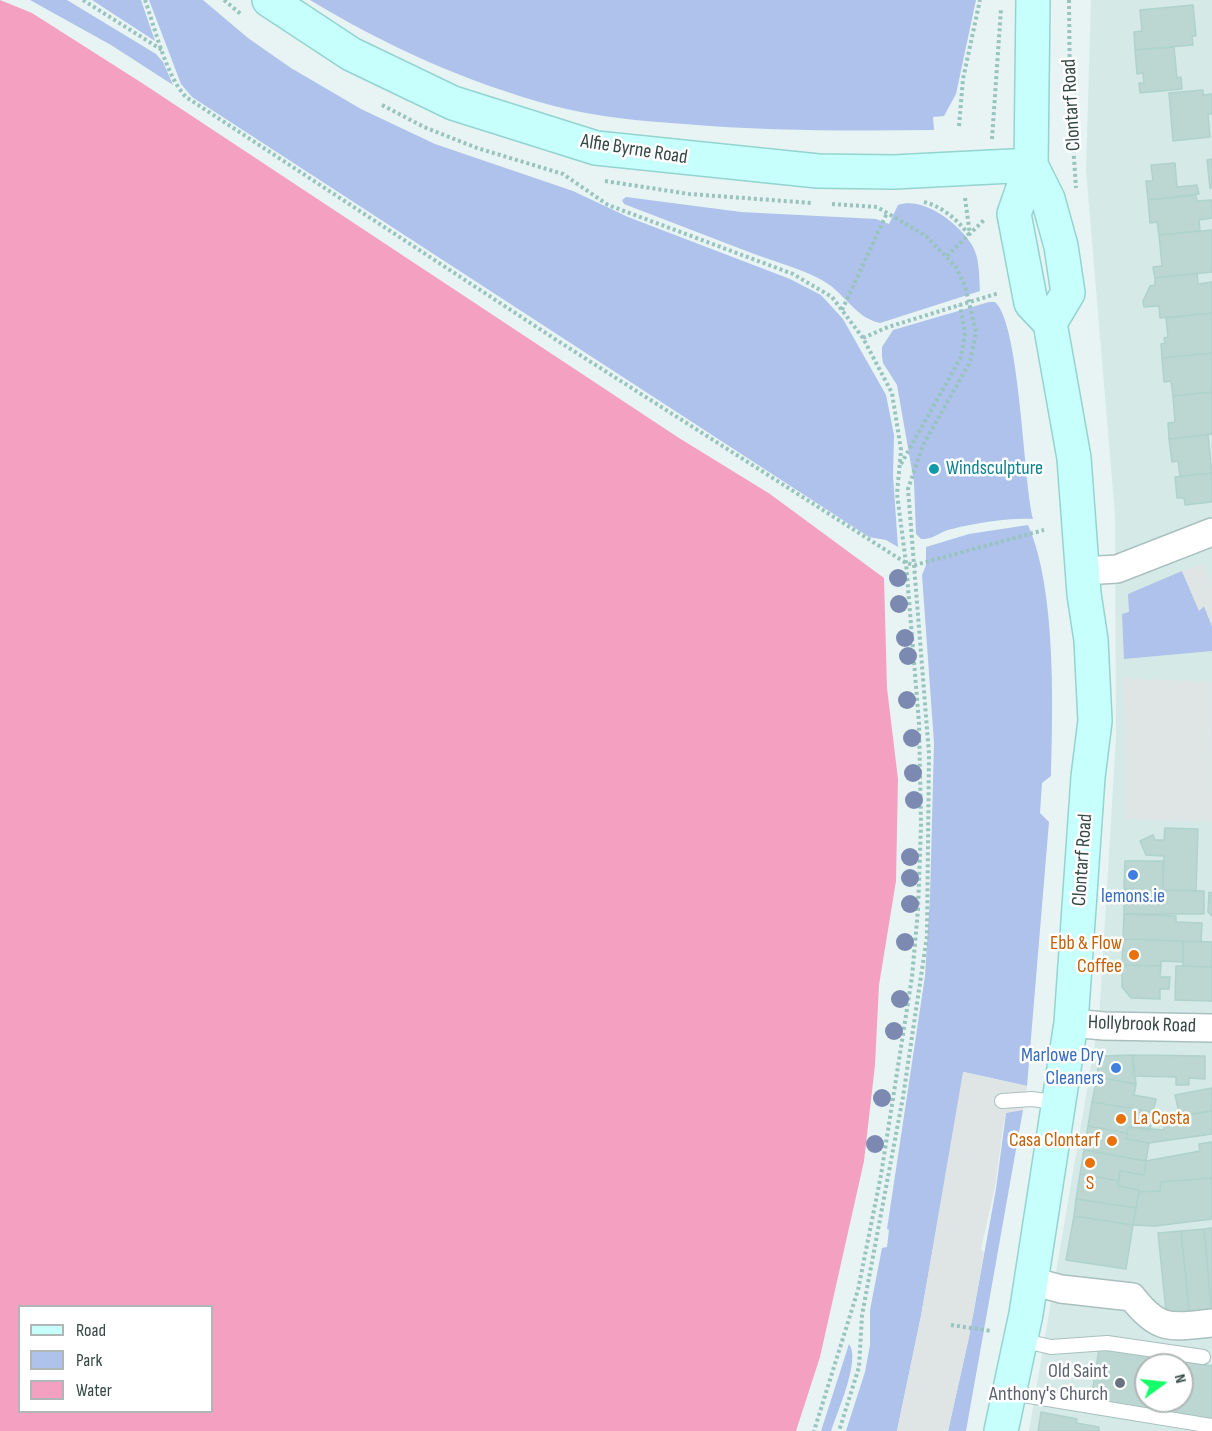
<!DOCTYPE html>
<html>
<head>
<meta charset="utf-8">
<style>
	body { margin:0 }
	#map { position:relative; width:1212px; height:1431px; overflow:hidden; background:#e7f4f3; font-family:"Sofia Sans Condensed",sans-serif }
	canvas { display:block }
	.legend { position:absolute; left:18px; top:1305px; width:195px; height:108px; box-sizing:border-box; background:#fff; border:2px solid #afb6b5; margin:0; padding:8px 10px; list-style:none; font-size:18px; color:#364845 }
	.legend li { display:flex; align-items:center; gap:12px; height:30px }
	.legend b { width:30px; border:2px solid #afb6b5 }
	.north { position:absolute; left:1134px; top:1353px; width:60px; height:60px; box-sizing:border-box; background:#fff; border:2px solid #afb6b5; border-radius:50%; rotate:75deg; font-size:16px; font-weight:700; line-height:24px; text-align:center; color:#364845 }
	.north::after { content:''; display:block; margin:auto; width:21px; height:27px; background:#14ff69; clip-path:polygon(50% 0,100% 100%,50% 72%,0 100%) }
</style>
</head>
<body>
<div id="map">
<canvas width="1212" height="1431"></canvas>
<ul class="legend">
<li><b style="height:8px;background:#c7fffd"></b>Road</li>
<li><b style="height:16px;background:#aec2eb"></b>Park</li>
<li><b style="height:16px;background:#f4a0c0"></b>Water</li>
</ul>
<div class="north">N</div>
</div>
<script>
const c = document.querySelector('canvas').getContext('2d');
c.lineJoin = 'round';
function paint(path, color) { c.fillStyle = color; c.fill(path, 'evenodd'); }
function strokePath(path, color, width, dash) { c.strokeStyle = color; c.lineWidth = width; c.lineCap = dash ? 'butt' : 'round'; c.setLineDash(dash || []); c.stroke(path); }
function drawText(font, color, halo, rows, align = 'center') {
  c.font = font + ' "Sofia Sans Condensed",sans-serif'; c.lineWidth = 5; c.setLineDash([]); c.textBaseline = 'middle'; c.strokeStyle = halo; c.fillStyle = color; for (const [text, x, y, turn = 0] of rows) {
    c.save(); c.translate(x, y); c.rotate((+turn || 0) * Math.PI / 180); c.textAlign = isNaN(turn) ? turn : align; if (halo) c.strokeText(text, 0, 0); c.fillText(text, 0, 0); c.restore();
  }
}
paint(new Path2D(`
	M1091 0H1212V1431H1029L1099 1019 1116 738 1115 515 1086 170ZM1146 1365H1182V1401H1146Z`), '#d5e9e7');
paint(new Path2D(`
	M30 0H67L156 54 163 62 173 85 111 45Z
	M92 0H141L155 41Z
	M149 0H203L248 38 291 68 361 109 435 144 573 191 628 217 790 279 821 295 843 319 886 395 894 435 893 476 898 547 886 540 869 537 192 97 181 84Z
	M310 0H976L956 94 944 116 933 117 934 130C850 131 767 131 684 124 641 121 596 117 554 106 468 83 386 46 310 0Z
	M626 197 741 212 876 219 889 224 898 205C924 196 959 224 972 245 980 258 979 277 980 291L880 323C853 317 844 290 818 278 796 267 772 261 749 252 707 236 666 220 624 204L622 200Z
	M989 302H995C1020 324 1023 478 1033 519 1006 518 978 523 952 529 939 531 937 539 921 539L916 534 914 482 897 385 883 363 882 356V347L893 330Z
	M1028 525C1056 588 1053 706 1051 776L1042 783 1040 813 1049 822 1027 1086 964 1072 921 1316 897 1431H846L865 1372 870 1345V1310L882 1248 887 1247 889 1230 887 1229 925 976 930 897 934 743 922 575 926 565V547L969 534Z
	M1182 571 1199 610 1204 606 1212 626V651L1124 659 1122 614 1129 612 1128 594Z
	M1012 1110H1023L966 1431H948L969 1337 996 1189 1006 1113Z
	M849 1344C861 1359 837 1413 831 1431H821Z`), '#aec2eb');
paint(new Path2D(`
	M1202 563 1212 586V626L1204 606 1199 611 1182 571Z
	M1123 678 1211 682 1212 822 1125 819 1127 769Z
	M963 1072 1027 1086 1023 1110 1006 1113 1004 1121 995 1187 981 1249 984 1253 969 1337 948 1431H897L921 1316Z`), '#dfe5e4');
paint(new Path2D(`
	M0 0 32 13 142 83 679 438 770 494 884 578 887 688 898 779 896 881 879 985 875 1065 864 1161 820 1357 796 1431H0ZM20 1306H212V1412H20Z`), '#f4a0c0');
const building = new Path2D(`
	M1193 5 1196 36H1192L1193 45 1135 50 1134 32 1142 31 1140 10Z
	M1174 47 1177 78 1181 77 1182 89 1140 93 1139 83H1144L1143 73 1137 74 1135 50Z
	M1203 90V95L1212 94V114H1208L1210 137 1173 141 1169 93Z
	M1212 159V188H1210L1207 160Z
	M1175 163 1177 187 1197 185 1199 194 1148 200 1146 181H1153L1151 165Z
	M1196 195 1197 201 1212 200V218L1199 220 1200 231 1159 235 1157 222 1150 223 1148 200Z
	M1212 230V272L1155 278 1153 267 1162 266 1159 235Z
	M1197 273 1198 284 1212 282V313L1160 318 1159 306 1144 307 1143 301 1150 286 1155 285V278Z
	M1212 313V353L1162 358 1161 344 1165 343 1164 338 1168 337 1166 318Z
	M1212 353V392L1173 396 1171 381 1164 382 1162 358Z
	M1212 392V434L1169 439 1168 423 1175 422 1173 396Z
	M1208 435 1212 473 1180 476 1178 461 1172 462 1169 439Z
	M1212 473V502L1185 505 1184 498H1177L1175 477Z
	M1165 828 1198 829 1196 891 1163 890 1164 856 1146 855 1140 841 1153 835 1155 840H1164Z
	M1125 861H1163V890L1124 889Z
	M1124 889 1204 891V914H1124Z
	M1209 892 1212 893V916L1208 912Z
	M1124 914 1176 916V922L1202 923 1201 942 1123 939Z
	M1123 939 1183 941V962L1161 961V966L1122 965Z
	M1183 941 1212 942V967L1183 966Z
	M1122 965 1161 966 1160 977H1170L1169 989H1160V999L1131 998 1122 987Z
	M1176 966 1212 967V1001L1175 1000Z
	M1133 1055 1136 1084 1097 1077 1099 1060 1103 1056Z
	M1133 1055 1205 1056V1079L1189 1078V1085H1176V1077L1133 1076Z
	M1097 1077 1136 1084 1134 1095 1156 1099 1153 1112 1092 1102Z
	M1212 1088V1111L1180 1117 1175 1095Z
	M1092 1102 1153 1112 1150 1130 1128 1127 1127 1133 1088 1126Z
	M1212 1111V1134L1149 1143 1126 1139 1128 1127 1164 1130 1165 1118Z
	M1088 1126 1127 1133 1126 1139 1149 1143 1146 1161 1084 1150Z
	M1212 1142V1178L1161 1182 1160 1191 1139 1192V1190L1118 1186 1120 1171 1144 1175 1146 1161 1200 1151 1199 1144Z
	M1084 1150 1146 1161 1144 1175 1120 1171 1119 1181 1080 1174Z
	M1080 1174 1119 1181 1118 1186 1139 1190 1136 1208 1076 1199Z
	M1212 1178V1219L1155 1226 1133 1225 1139 1192 1160 1191 1161 1182Z
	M1076 1199 1136 1208 1133 1225 1074 1216Z
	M1074 1216 1133 1225 1126 1269 1066 1260Z
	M1212 1228V1315L1204 1229Z
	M1204 1229 1212 1317 1190 1319 1181 1231Z
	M1181 1231 1190 1319 1167 1321 1158 1233Z
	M1099 1349 1212 1366V1419L1091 1400ZM1146 1365H1182V1401H1146Z
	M1041 1412 1077 1419 1076 1423 1099 1427V1431H1038Z`);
paint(building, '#bcd7d2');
strokePath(building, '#afd2cc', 1.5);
const lane = new Path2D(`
	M1002 1101 1032 1099 1060 1103
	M1021 1340 1051 1347 1107 1343 1203 1357
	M1011 1393 1212 1426`);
const street = new Path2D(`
	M1083 571 1117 569 1212 532
	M1071 1023 1104 1026 1212 1028
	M1031 1281 1061 1289 1132 1297C1159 1332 1171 1327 1212 1323`);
const secondary = new Path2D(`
	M269 0 351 54 453 103 596 148 818 171 894 172 1031 165
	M1031 165 1048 199 1061 246 1068 293 1050 323
	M1001 1431 1026 1314 1071 1023 1088 777 1095 721 1091 640 1084 594 1074 458 1050 323 1031 303 1014 214 1031 165 1033 0`);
strokePath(lane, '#a9c0be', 16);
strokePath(street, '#a9c0be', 30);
strokePath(secondary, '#93d4d0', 36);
strokePath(new Path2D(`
	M83 0 162 50
	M145 0C155 28 166 76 186 97L558 341 906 563 915 565 1044 530
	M224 0 242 15
	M1069 0 1070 99 1076 188
	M382 105 424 127 477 148 563 174 608 205 793 274 832 297 863 338 892 393 901 450 897 494 906 563 919 723 921 825 918 910 912 977 881 1175 858 1290 814 1431
	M959 126 963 79 980 0
	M992 139 1001 9
	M605 181 689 194 812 203
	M965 198 970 235
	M924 202C944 207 958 221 970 236
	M832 204 877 207 926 236 956 267 965 286 976 332 970 362 923 445 908 489 929 754 927 936 903 1097 862 1315 859 1367 839 1431
	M947 256 985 219
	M842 310 887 213
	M863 338 888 327 999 293
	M901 464 961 357 965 333 960 305
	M951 1325 991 1331`), '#99c3bd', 4, [3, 3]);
strokePath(lane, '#fff', 14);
strokePath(street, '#fff', 27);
strokePath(secondary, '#c7fffd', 33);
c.fillStyle = '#7c8ab2';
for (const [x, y] of [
	[898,578],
	[899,604],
	[905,638],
	[908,656],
	[907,700],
	[912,738],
	[913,773],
	[914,800],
	[910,857],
	[910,878],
	[910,904],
	[905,942],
	[900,999],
	[894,1031],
	[882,1098],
	[875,1144]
]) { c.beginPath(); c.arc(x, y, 9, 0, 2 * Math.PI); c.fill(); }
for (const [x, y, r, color] of [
	[934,469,6,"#0f9aa8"],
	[1133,875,6,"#3f7fe0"],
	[1134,955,6,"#e8710a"],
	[1116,1068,6,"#3f7fe0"],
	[1121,1119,6,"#e8710a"],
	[1112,1141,6,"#e8710a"],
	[1090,1163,6,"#e8710a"],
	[1120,1383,6,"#6b7280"]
]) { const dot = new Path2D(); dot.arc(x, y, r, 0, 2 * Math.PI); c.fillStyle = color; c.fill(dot); strokePath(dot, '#fff', 2); }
drawText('20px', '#364845', '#fff', [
	["Clontarf Road",1072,105,-93],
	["Alfie Byrne Road",634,150,9],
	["Clontarf Road",1083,860,-86],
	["Hollybrook Road",1142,1025,2]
]);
drawText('20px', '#0d838f', '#fff', [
	["Windsculpture",946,469]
], 'left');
drawText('20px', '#366cbe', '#fff', [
	["lemons.ie",1133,897],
	["Marlowe Dry",1104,1056,"right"],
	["Cleaners",1104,1079,"right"]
]);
drawText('20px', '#c56008', '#fff', [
	["Ebb & Flow",1122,944],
	["Coffee",1122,967],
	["La Costa",1133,1119,"left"],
	["Casa Clontarf",1100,1141],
	["S",1090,1184,"center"]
], 'right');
drawText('20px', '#5b616d', '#fff', [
	["Old Saint",1108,1372],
	["Anthony's Church",1108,1395]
], 'right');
</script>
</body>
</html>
